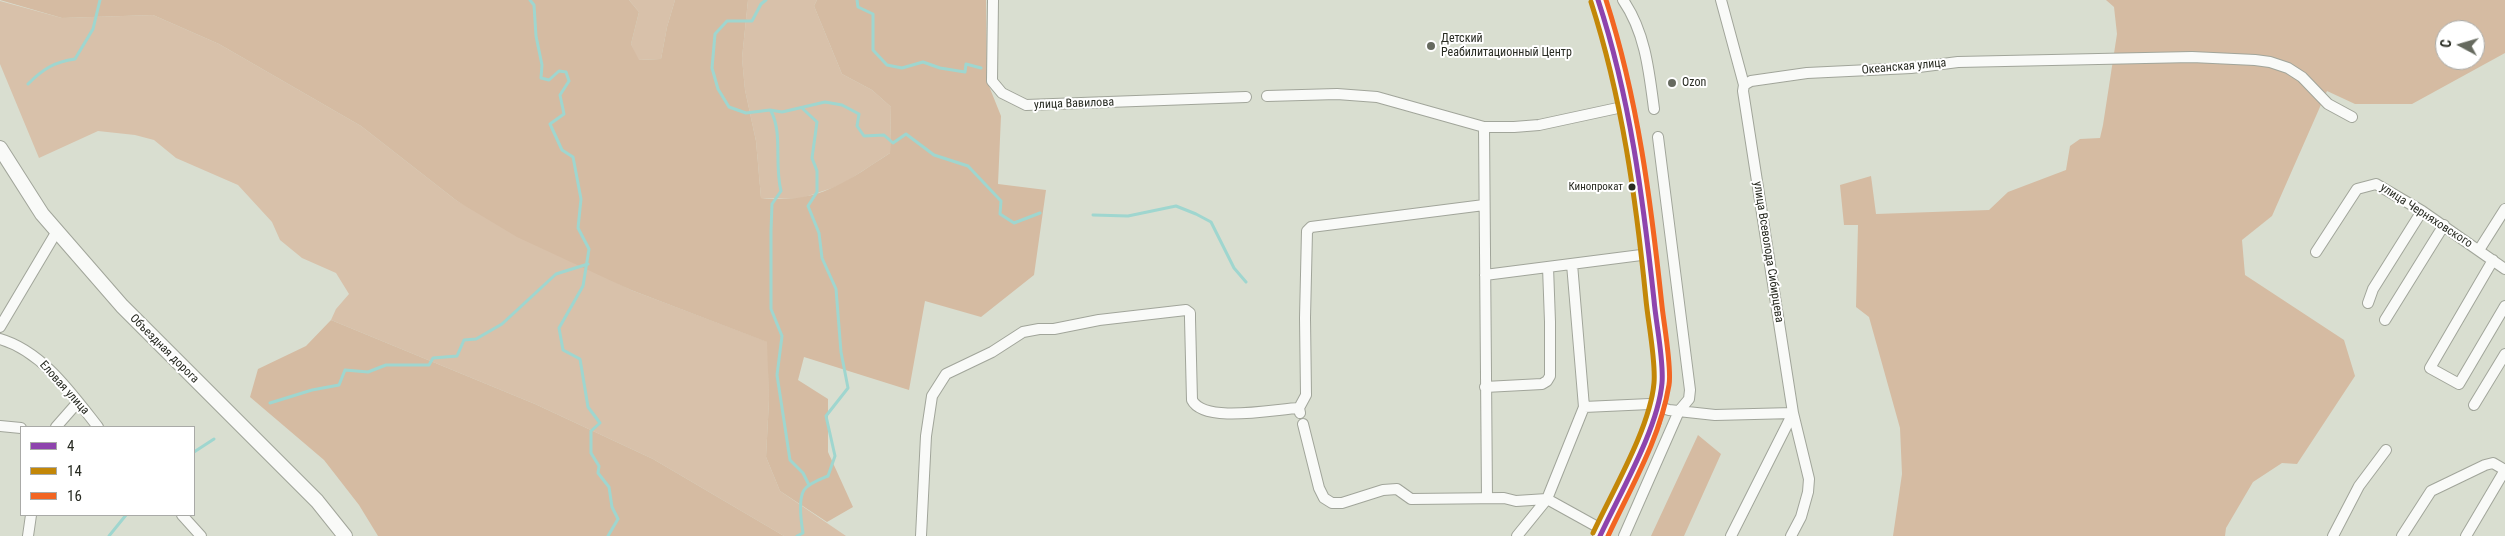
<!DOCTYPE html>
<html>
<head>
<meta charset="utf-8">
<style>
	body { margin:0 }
	#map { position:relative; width:2505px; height:536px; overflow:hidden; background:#d9ded0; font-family:"Roboto Condensed",sans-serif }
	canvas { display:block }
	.legend { position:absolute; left:20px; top:426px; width:175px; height:90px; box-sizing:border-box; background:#fff; border:1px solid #a9aaa7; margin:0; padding:6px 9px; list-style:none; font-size:15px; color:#282b22 }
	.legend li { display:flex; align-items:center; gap:10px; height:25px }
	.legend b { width:25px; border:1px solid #a9aaa7 }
	.north { position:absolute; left:2435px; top:20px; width:50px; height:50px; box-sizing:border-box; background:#fff; border:1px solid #a9aaa7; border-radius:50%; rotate:276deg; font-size:14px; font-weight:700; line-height:20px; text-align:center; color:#282b22 }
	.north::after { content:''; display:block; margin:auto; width:18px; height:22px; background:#666a5f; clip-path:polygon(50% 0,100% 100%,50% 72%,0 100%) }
</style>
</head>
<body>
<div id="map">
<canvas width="2505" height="536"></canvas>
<ul class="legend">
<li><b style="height:6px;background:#8e44ad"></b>4</li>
<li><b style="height:6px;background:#c38708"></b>14</li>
<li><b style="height:6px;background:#f26522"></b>16</li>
</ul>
<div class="north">С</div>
</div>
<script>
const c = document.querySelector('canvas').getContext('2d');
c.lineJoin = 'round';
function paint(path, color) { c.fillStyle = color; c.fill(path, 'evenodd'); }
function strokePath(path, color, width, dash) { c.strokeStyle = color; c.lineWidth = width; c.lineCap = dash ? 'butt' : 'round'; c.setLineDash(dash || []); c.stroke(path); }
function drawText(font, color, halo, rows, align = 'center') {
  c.font = font + ' "Roboto Condensed",sans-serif'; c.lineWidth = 4; c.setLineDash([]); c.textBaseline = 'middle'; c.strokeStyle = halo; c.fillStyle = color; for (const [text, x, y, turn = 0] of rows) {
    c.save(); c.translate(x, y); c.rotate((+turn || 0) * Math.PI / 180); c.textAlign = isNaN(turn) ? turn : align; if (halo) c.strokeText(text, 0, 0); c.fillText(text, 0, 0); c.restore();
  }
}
paint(new Path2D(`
	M629 0H675L667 27 661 59 638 60 631 44 639 12Z
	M748 0H817L814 6 842 74 872 90 891 107 890 153 841 185 799 199 761 198 756 141 745 90 742 58Z
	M0 1 62 18 153 15 219 44 361 126 457 201 631 290 768 342 769 400 766 457 780 491 846 536H784L653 459 535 404 331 320 336 309 349 294 336 273 302 258 280 240 272 222 238 185 176 158 154 140 135 135 98 131 39 158 0 64Z`), '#d8c1aa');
paint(new Path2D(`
	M0 0H629L639 12 631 44 639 60 661 59 667 27 675 0H748L742 58 745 90 756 141 761 198C818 204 844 183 890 153L891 107 872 90 842 74 814 6 817 0H986L987 81 1001 116 998 184 1046 190 1034 275 981 317 925 301 909 390 804 357 798 380 828 399V452L853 507 827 522 780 491 766 457 769 400 767 342 631 290 517 237 457 201 361 126 219 44 153 15 62 18Z
	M2106 0H2505V53L2412 104H2355L2327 91 2272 216 2242 240 2245 275 2344 340 2355 376 2297 464 2282 463 2253 482 2226 528 2225 536H1893L1902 474 1900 428 1869 317 1856 307 1858 225H1844L1840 185 1871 176 1876 214 1989 210 2008 192 2066 170 2070 146 2080 139 2100 138 2103 125 2117 34 2114 7ZM2445 30H2475V60H2445Z
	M331 320 535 404 653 459 784 536H378L359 505 324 460 250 397 258 369 306 346Z
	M1698 435 1721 454 1684 536H1651Z`), '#d5bba2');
strokePath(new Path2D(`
	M530 0 534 5 536 36 542 65 541 78 549 80 559 71 566 72 569 81 560 95 564 114 550 124 562 150 573 157 581 199 578 228 589 249 583 286 559 328 563 350 580 359 588 407 600 423 591 431V453L599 466 598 473 609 487 612 507 618 519 608 536
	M766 0 761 4 752 21H727L715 34 712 68 718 89 729 107 746 113 770 110 782 112 825 102 842 105 859 114 857 126 864 136 884 135 893 143 906 134 934 155 968 166 1001 201 1000 214 1014 223 1040 213
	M857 0 858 7 873 14V50L887 65 902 68 923 62 940 68 965 72 966 64 981 68
	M28 84C43 69 54 62 75 59L93 29 100 0
	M771 111C783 134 774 164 781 191L772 204 771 231V309L782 336 777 375 790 460 803 473 809 485
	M1093 215 1128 216 1176 206 1196 214 1211 222 1234 268 1246 282
	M270 403 312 390 339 385 345 370 368 372 386 365H429L433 358 457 356 464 340 476 339 502 324 556 274 588 264
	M194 452 214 439
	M109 536 126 515
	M797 536 803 533C801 521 798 500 804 490 809 483 821 479 828 476L835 456 826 416 848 388 841 352 836 289 822 258 819 233 808 206 817 192V171L812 158 817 122 803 109`), '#9fd6cf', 3);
const minor = new Path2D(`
	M993 0 992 81 1002 93 1026 105 1246 97
	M1623 0C1645 32 1649 70 1654 109
	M1721 0 1744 85
	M1267 96 1337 94 1377 97 1484 127H1514L1539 125 1627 106
	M1484 127 1487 498
	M2479 250 2505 209
	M2316 252 2357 189 2376 184 2422 211 2505 269
	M2493 260 2430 368 2459 384 2505 306
	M1485 275 1649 254
	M2368 303 2373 289 2422 211
	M2385 320 2444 225
	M0 327 57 231
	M0 339C42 351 72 394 98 427
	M1485 387 1542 384 1547 381 1550 376V322L1548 267
	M2474 405 2505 354
	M1584 407 1650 404 1669 410 1715 415 1793 413 1731 536
	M1300 413 1299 408 1306 395 1305 318 1307 231 1311 227 1484 205
	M1303 424 1319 488 1324 498 1332 503H1342L1383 490 1397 489 1411 499 1504 498 1516 501 1547 499 1603 530
	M0 426 21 428
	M56 427 78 402
	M182 515 201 536
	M28 536 31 515
	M921 536 926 436 932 396 946 374 992 352 1023 332 1039 329H1054L1099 320 1186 310 1190 313V319L1192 400C1204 424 1275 409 1299 408
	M1517 536 1547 499 1584 407 1572 264
	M1624 536 1679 411 1689 399 1690 390 1658 137
	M1791 536 1801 517 1808 492 1809 479 1793 413 1743 91 1744 85 1751 81 1807 73 1911 68 1958 62 2192 57 2255 60 2270 62 2288 68 2302 77 2328 104 2352 117
	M2333 536 2359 486 2386 450
	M2402 536 2431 491 2485 465 2493 463 2505 470
	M2466 536 2505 470`);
const major = new Path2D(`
	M1598 0 1614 49 1627 106 1649 254 1662 382 1654 421 1600 536
	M0 148 42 214 122 306 317 501 345 536`);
strokePath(minor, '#a1a59a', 12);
strokePath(major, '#a1a59a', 16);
strokePath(minor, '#f9faf8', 10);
strokePath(major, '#f9faf8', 14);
strokePath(new Path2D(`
	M1598 0C1630 97 1643 199 1654 300 1656 324 1664 360 1662 383 1658 429 1620 493 1600 536`), '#8e44ad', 5);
strokePath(new Path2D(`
	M1591 2C1622 98 1636 199 1646 300 1648 322 1656 361 1654 383 1650 428 1613 490 1593 533`), '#c38708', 5);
strokePath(new Path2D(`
	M1606 0C1638 99 1651 203 1662 306 1664 325 1672 368 1669 385 1660 439 1631 487 1608 536`), '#f26522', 5);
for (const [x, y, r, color] of [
	[1431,46,5,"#666a5f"],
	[1672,83,5,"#666a5f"],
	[1632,187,4.5,"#282b22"]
]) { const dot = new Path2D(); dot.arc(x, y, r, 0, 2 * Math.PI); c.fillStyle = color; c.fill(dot); strokePath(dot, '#fff', 2); }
drawText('11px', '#282b22', '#fff', [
	["Кинопрокат",1623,187]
], 'right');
drawText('12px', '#282b22', '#fff', [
	["Детский",1441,39],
	["Реабилитационный Центр",1441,53],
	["Ozon",1682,83]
], 'left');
drawText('12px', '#282b22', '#fff', [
	["Океанская улица",1904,67,-5],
	["улица Вавилова",1074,104,-2],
	["улица Черняховского",2426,216,33],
	["улица Всеволода Сибирцева",1768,252,81],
	["Объездная дорога",164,349,45],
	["Еловая улица",64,388,48]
]);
</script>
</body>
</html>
